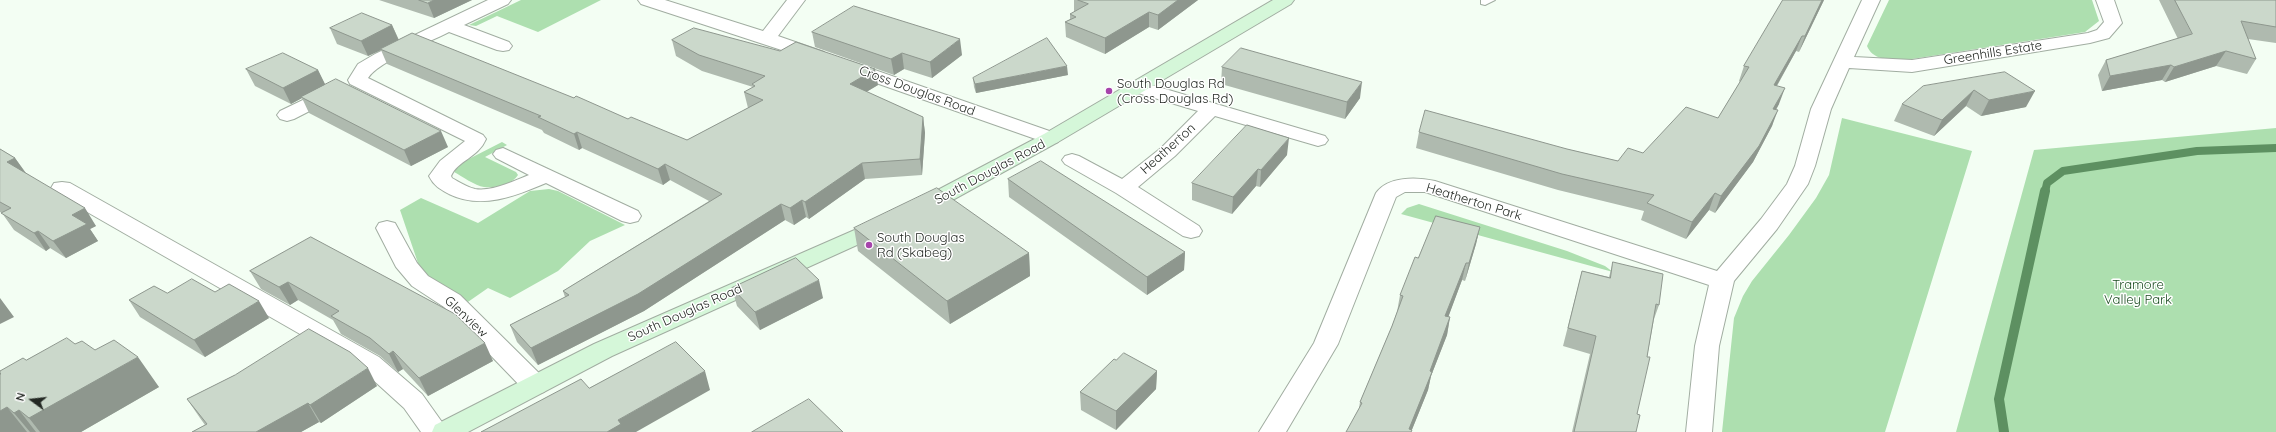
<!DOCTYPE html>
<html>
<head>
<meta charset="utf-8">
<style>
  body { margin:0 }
  #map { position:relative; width:2276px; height:432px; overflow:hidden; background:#f3fef3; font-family:Quicksand,sans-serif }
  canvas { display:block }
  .north { position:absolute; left:12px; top:380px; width:40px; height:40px; -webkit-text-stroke:3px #fff; paint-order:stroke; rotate:285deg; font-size:11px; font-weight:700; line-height:16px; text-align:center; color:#232823 }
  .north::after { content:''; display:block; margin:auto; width:14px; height:18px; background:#232823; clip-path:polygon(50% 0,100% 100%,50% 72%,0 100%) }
</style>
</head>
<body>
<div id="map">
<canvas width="2276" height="432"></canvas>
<div class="north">N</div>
</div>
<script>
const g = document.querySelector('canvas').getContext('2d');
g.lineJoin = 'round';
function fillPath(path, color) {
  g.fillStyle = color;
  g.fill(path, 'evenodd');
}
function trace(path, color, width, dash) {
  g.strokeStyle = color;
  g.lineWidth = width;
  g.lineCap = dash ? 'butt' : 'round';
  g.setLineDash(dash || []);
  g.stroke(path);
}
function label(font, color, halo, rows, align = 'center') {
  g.font = font + ' Quicksand,sans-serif';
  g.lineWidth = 3;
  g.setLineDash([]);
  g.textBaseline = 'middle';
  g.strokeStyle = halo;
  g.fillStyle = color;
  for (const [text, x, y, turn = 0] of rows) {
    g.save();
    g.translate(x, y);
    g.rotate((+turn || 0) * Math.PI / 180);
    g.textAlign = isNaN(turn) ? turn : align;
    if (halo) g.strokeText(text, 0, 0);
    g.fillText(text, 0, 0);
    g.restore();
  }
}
fillPath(new Path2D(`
  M521,0H601L538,32L497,16L476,26L469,25Z
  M1889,0H2092L2099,21L2085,32L1899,61C1888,60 1872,59 1867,46Z
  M1842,118L1972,151L1885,432H1722L1734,318L1743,296L1752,281L1789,235L1816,198L1829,175Z
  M2276,128V432H1956L2034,150Z
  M502,142L507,145L485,157L516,172L518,175C512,185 496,188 484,187C475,186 462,176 454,172L459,164Z
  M549,189L558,191L625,225L590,241L558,271L510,298L488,288L465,304L429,281L420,269L400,210L421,198L478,223L530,191Z
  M1419,204L1567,251L1605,266L1613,272L1401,214L1407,208Z`), '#addfaf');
trace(new Path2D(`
  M2045,192L2047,183L2063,171L2197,151L2276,148`), '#5d9061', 8);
trace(new Path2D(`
  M2004,432L1999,399L2045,191`), '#5d9061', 10);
const lane = new Path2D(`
  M1481,0H1495L1485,5L1481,4Z`);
const street = new Path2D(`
  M488,0H511L508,4L464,25L509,42L512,46L509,50L503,51L497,50L449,32C430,42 379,61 368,78L483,135L486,139C478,158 458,160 451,176L452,178C459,182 467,187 475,189C492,192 513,181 529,175L496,158L493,154L496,150L503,148L638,211L641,216L638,221L630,223L622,221L546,183C515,196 482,210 449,194C440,189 434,186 429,176L440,161L465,141L350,84L348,80L358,64L375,54Z
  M638,0H665L763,31L787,0H805L778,36L824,52L827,56L824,60L818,62L812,60L641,4Z
  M1862,0H1880L1854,57L1912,60L2088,33L2097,30L2104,22L2096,0H2114L2122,23L2109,38L2090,43L1912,72L1849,68L1831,109L1815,166L1808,184L1777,229L1734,281L1719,346L1712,432H1686L1695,346L1709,285L1425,192H1405L1396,197L1338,344L1286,432H1259L1314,343L1376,193C1388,176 1417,177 1435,181L1717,271L1761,219L1787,184L1795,166L1811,109Z
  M849,61L1058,134L1061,138L1058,142L1051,144L1044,142L842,71L840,67L842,63Z
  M1138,81L1325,136L1328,140L1325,144L1318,146L1215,116L1175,156L1138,187L1199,226L1202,231L1199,236L1191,238L1183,236L1116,193L1065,164L1062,160L1065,156L1072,154L1079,156L1122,179L1161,148L1198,111L1131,91L1128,87L1131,83Z
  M332,86L339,88L342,92L339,96L294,119L287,121L280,119L277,115L280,111Z
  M62,182L70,183L379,357L422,394L449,432H421L404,408L361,369L54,193L51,188L54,183Z
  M387,221L395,223L417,263L428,276L460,295L544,378L548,385L544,392L535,394L526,392L444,307L412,286L396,267L376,228L379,223Z`);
const secondary = new Path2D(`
  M1273,0H1294L1291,4L1058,142L929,213L921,215L913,213L910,208L913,203L1044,134Z
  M882,218L890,220L893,225L890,230L612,356L468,432H432L435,425L594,344Z`);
trace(lane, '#a1ada1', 2);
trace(street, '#a1ada1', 2);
trace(secondary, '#a1ada1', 2);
fillPath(lane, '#fff');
fillPath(street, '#fff');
fillPath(secondary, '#d5f7d9');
fillPath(new Path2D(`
  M379,0H472L434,18Z
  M1074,0H1198L1158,30L1149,27L1105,54L1066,37L1065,22L1070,19V14L1074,12Z
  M1783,0H1824L1799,52L1796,51L1777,86L1779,104L1776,110L1772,126L1753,162L1715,213L1709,210L1686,239L1641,220L1644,211L1558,190L1416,148L1419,132L1567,149L1618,161L1643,153L1718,118L1740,82L1739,81L1744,66Z
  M2159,0H2276V43L2248,39L2256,59L2247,74L2216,66L2165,82L2162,80L2102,91L2098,75L2106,60L2178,39Z
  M392,25L399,40L574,98L628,119L687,140L748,108L744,92L753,87L702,71L676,56L672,40L878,85L866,92L923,117L925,133L922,175L865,179L809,219L806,217L794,225L785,220L644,311L538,365L517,342L510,325L565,297L563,291L709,201L670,180L663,185L582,148L579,150L544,133L542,130L387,64L381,50L368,56L337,44L330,28Z
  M812,32L962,55L932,78L904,69L894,75L815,47Z
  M1222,67L1360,98L1345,119L1221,84Z
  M246,69L318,70L325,85L448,147L411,166L309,113L302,98L291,104L255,86Z
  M2005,72L2026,107L1981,116L1966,106L1934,136L1894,121L1902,104Z
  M1068,75L976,93L974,87L973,78Z
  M0,149L15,158L26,173L96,226L90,229L98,241L66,258L50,248L46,251L14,230L2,213L0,212Z
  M1287,155L1260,187L1256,186L1232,214L1192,200V183Z
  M1008,179L1185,252L1184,270L1147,295L1009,197Z
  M1480,227L1476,244L1465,281L1462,280L1448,317H1450L1447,335L1431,376L1428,390L1411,432L1359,408L1360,402L1392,326L1397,312L1400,295L1418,258Z
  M854,228L1029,253L1030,276L950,324L858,251Z
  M311,237L493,361L428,396L403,369L398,372L380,356L341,334L333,320L298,300L290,305L261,289L250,271Z
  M1613,262L1659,305L1654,319L1647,357L1637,414L1636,432H1572L1590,354L1563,346L1582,271L1609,277Z
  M732,288L823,298L760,330L737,306Z
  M215,292L269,318L205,357L140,317L129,300L167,293Z
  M75,344L95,350L159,387L81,432H0L1,374L0,371Z
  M1157,371L1156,389L1116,430L1081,410L1080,392Z
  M235,375L377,386L321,423L319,422L301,432H192L205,425L200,418L187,399Z`), '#afbaaf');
fillPath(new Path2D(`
  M434,0H472L434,18L428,3Z
  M1178,0H1198L1158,30V15Z
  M1822,0H1824L1799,52L1805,36Z
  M1149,12V27L1105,54V38Z
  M392,25L399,41L380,49L381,50L368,56L361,41Z
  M1802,36L1796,51L1768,101L1774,85Z
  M960,39L962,55L932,78L930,62Z
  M2226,51L2216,66L2165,82L2174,67Z
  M902,53L904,69L894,75L891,59Z
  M2171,65L2162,80L2102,91L2110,76Z
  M1067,66L1068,75L976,93L975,84Z
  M875,69L878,85L853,100L850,84Z
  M318,70L326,86L301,97L302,98L291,104L283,88Z
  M1362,82L1360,98L1345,119L1347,102Z
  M1785,88L1779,104L1767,125L1773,109Z
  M1974,90L1966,106L1934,136L1942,120Z
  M2035,91L2026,107L1981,116L1989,100Z
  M1778,110L1772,126L1753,162L1715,213L1721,196Z
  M923,117L925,133L922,175L920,159Z
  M441,131L448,147L411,166L404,150Z
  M577,132L582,148L579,150L574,134Z
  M1289,138L1287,155L1260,187L1261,170Z
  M15,158L27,175L7,162Z
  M862,163L865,179L809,219L805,202Z
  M665,164L670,180L663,185L658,169Z
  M1258,169L1256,186L1232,214L1233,197Z
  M1715,193L1709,210L1686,239L1692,222Z
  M802,200L806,217L794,225L790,208Z
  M781,204L785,220L644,311L538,365L531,348Z
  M85,208L96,226L90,229L98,241L66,258L53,241L72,215Z
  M1480,227L1476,244L1465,281L1469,263Z
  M38,231L50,248L46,251L34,233Z
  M1185,252L1184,270L1147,295V277Z
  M1029,253L1030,276L950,324L947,301Z
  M1466,263L1462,280L1442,334L1445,316Z
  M819,280L823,298L760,330L755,312Z
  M288,282L298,300L290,305L279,287Z
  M0,298L14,317L0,324Z
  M259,301L269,318L205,357L194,340Z
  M1450,317L1447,335L1431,376L1428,390L1411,432H1408L1430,371Z
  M485,343L493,361L428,396L419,378Z
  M393,351L403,369L398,372L389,354Z
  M138,357L159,387L81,432H40L29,418Z
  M368,368L377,386L321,423L310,405Z
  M705,371L710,390L636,432H607L618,420Z
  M1157,371L1156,389L1116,430V411Z
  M308,403L319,422L301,432H256Z
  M7,407L27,432H0V411Z
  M19,410L36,432H30L14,413Z`), '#8e978e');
const building = new Path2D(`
  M419,0H434L428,3Z
  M1078,0H1178L1158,15L1149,12L1105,38L1065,22L1076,17L1070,14L1088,4Z
  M1783,0H1822L1805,36H1802L1774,85L1785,88L1773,109L1778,110L1759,146L1721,196L1715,193L1692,222L1647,203L1654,195L1562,174L1419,132L1425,110L1567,149L1618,161L1628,148L1643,153L1686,107L1718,118L1749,67L1744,66Z
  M2175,0H2276V27L2241,21L2256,59L2226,51L2174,67L2171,65L2110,76L2106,60L2192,34Z
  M854,6L960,39L930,62L902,53L891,59L812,32Z
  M362,13L392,25L361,41L330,28Z
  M694,28L780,51L796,42L875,69L850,84L923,117L920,159L862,163L805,202L802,200L790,208L781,204L638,294L531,348L510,325L569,295L563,291L722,194L665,164L658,169L577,132L574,134L538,117L541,116L380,49L412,33L574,98L576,96L628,119L631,117L687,140L763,100L744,92L755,86L752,84L765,76L699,55L672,40Z
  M1047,38L1067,66L975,84L973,78Z
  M1241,48L1362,82L1347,102L1222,67Z
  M283,53L318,70L283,88L246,69Z
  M2005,72L2035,91L1989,100L1974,90L1942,120L1902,104L1923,86Z
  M336,79L441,131L404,150L301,97Z
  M1247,125L1289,138L1261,170L1258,169L1233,197L1192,183Z
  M0,149L15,158L7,162L85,208L72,215L87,224L53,241L38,231L34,233L1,213L11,208L0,202Z
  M1041,161L1185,252L1147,277L1008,179Z
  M937,188L1029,253L947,301L854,228Z
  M1436,216L1480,227L1469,263H1466L1445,316L1450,317L1430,371L1432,372L1409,429L1412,430L1411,432H1346L1362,403L1360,402L1392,326L1403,296L1400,295L1415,257L1418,258Z
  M311,237L455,314L485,343L419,378L393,351L389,354L370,338L331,316L339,311L288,282L279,287L250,271Z
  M796,258L819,280L755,312L732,288Z
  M1613,262L1663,274L1659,305L1656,304L1647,357H1650L1637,414L1640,415L1636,432H1574L1596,336L1568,328L1582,271L1610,278Z
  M192,279L215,292L229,284L259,301L194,340L129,300L154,286L167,293Z
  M309,329L350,352L368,368L310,405L308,403L256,432H192L207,424L187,399L235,375Z
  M67,338L75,344L82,341L95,350L114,340L138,357L29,418L19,410L14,413L7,407L0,411V374H1L0,373V371L23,358L26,360Z
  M676,342L705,371L618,420L621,424L607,432H481L581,379L589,388Z
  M1124,353L1157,371L1116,411L1080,392L1114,359L1116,360Z
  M809,399L843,432H752Z`);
fillPath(building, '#cbd8cb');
trace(building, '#8e978e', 1);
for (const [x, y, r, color] of [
  [1109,91,4,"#a644ab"],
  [869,245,4,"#a644ab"]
]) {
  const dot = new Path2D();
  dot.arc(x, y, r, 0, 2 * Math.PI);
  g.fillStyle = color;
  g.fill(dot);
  trace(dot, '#fff', 1.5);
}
label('13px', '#232823', '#fff', [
  ["Greenhills Estate",1993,53,-9],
  ["Cross Douglas Road",917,91,20],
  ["Heatherton",1168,149,-42],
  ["South Douglas Road",990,172,-28],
  ["Heatherton Park",1474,202,17],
  ["South Douglas Road",685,313,-24],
  ["Glenview",466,317,43]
]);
label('13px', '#232823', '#fff', [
  ["South Douglas Rd",1117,84],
  ["(Cross Douglas Rd)",1117,99],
  ["South Douglas",877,238],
  ["Rd (Skabeg)",877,253]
], 'left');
label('13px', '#184a1e', '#fff', [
  ["Tramore",2138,285],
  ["Valley Park",2138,300]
]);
</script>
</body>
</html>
